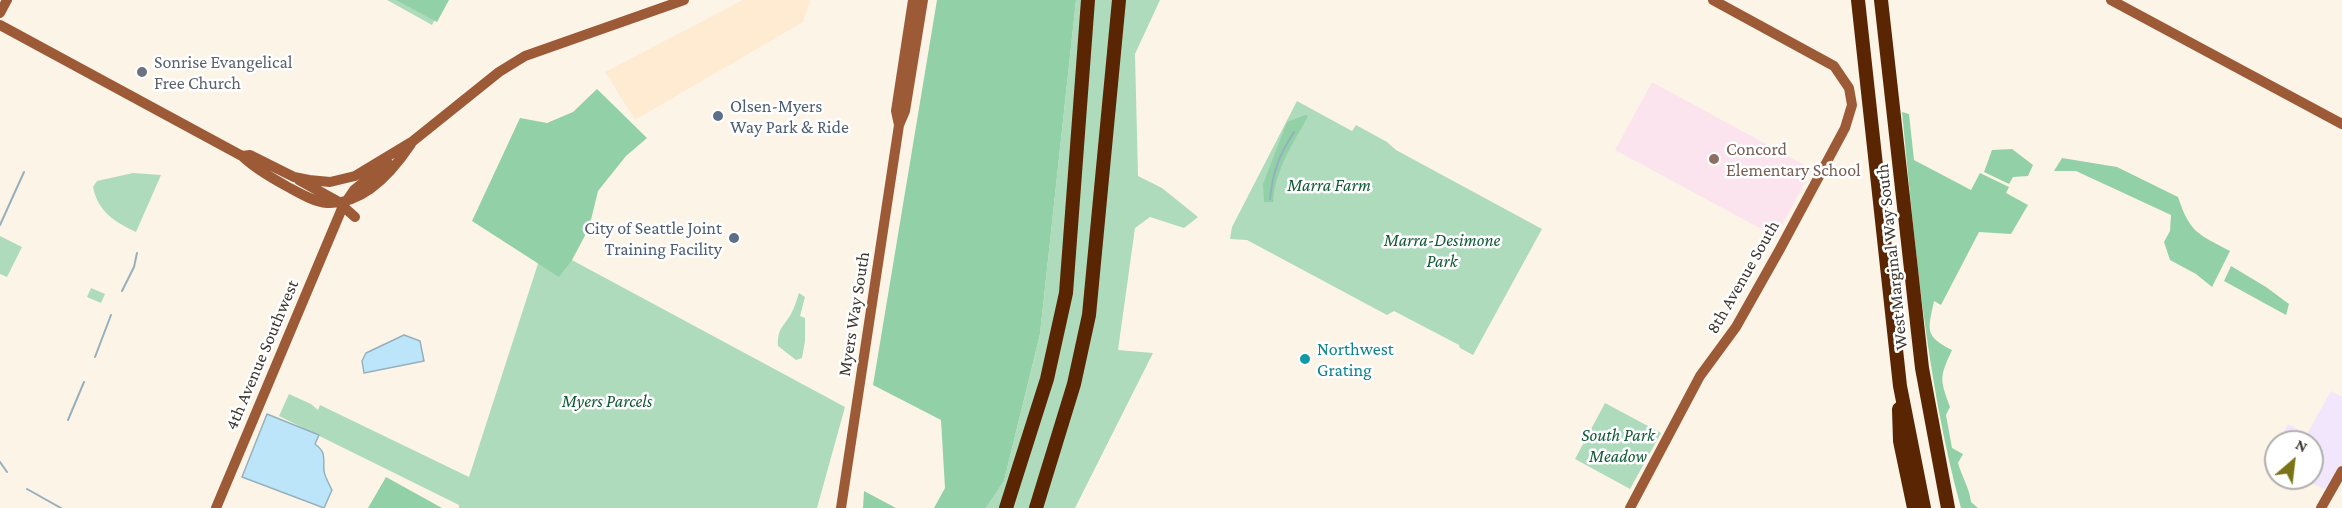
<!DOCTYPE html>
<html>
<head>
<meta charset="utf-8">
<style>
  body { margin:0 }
  #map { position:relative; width:2342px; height:508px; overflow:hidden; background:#fdf4e8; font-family:"Crimson Pro",serif }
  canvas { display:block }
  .north { position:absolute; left:2264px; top:430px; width:60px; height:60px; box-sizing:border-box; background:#fff; border:2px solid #b1afac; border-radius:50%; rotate:28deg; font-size:16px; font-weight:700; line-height:24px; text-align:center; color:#3c362f }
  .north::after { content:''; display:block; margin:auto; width:21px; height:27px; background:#7b7417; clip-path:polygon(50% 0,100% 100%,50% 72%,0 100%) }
</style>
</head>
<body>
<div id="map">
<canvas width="2342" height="508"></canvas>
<div class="north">N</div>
</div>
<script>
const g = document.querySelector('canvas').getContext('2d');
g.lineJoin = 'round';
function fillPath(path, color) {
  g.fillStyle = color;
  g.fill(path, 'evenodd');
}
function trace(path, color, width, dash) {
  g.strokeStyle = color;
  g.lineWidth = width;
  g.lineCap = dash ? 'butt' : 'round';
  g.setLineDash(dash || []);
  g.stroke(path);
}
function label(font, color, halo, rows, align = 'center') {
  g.font = font + ' "Crimson Pro",serif';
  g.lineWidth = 5;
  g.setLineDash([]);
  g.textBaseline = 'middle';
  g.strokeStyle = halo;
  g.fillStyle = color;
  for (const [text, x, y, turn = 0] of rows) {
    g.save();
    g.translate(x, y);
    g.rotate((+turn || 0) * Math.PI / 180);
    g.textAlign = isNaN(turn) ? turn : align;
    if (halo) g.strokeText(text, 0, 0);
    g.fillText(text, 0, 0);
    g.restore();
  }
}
fillPath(new Path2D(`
  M2331,391L2342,397V481L2323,489L2304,478H2312V442H2278L2288,424L2307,434Z`), '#f1e6fb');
fillPath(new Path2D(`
  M743,0H809L810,2L803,22L635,120L605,72Z`), '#ffebd1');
fillPath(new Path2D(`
  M1652,82L1812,169L1776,237L1615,150Z`), '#fce4ee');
fillPath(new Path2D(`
  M387,0H445L432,25Z
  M1076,0H1160L1135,54L1138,176L1162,188L1198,217L1184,228L1150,217L1135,228L1118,350L1153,353L1075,508H986L1004,481L1040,334Z
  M1297,101L1352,131L1356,125L1387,142L1396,150L1542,229L1473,355L1460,348L1459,345L1394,311L1387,315L1247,240L1230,239L1232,227Z
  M133,173L161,175L136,232C115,222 98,212 93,187L97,181Z
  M0,236L22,247L7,277L0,274Z
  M544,245L845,407L817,508H459V505L279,416L289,394L311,404L318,410L320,405L469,477Z
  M91,288L105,294L101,303L87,297Z
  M799,293L805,297L800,316L805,318V341L802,358L796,360L778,346C777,327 785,326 792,312C795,306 797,299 799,293Z
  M1605,403L1661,433L1630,489L1575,459Z`), '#addbbc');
fillPath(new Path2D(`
  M396,0H449L437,22Z
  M937,0H1076L1040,334L1004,481L986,508H934L945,488L941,420L873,385Z
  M597,89L647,138L626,156L598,191L589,228L572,260L559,277L472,221L520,118L547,123L573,112Z
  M1902,112L1909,114L1914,160L1971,190L1980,173L2009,187L2006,193L2028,205L2011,234L1979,232L1941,305L1934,301C1928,330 1924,336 1952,350C1939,378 1940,379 1950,407L1946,415L1952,448L1963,454L1958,463C1962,477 1969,487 1971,502L1978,508H1961C1926,379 1915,245 1902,112Z
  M1305,115L1308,116C1293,144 1275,169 1273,202H1264L1263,184L1287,122Z
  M2012,149L2033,165L2028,176L2013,177L2009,184L1984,172L1992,150Z
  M2062,158L2117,167L2178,197C2190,233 2198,234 2230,251L2212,287L2196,274L2170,260L2164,242L2170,231L2171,215L2076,171H2054Z
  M2231,266L2266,287L2289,304L2286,315L2224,281Z
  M386,477L442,508H368Z
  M864,491L896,508H863Z`), '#92d0a8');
const water = new Path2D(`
  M404,335L420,341L424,361L364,373L362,361L366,353Z
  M267,414L319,435L315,444C327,453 323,458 324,471C325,477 329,484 332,490L324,508L242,477Z`);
fillPath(water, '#bce5fa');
trace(water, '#96b0bd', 1.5);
trace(new Path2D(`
  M1270,199C1273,171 1279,155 1294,132
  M0,225L24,172
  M122,291L134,267L137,253
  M95,357L111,315
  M68,420L84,382
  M0,462L7,472
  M27,489L61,508`), '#96b0bd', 2);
trace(new Path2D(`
  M2111,0L2342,124
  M0,13L7,0
  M0,25L242,156C256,169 272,178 288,187C299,193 314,202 327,203C364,205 393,171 411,144
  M899,125L896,111L913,0
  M242,156L250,155L294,177L309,180L330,182L355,176L413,141L499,72L525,56L684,0
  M299,180L337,201L355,217
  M216,508L343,206L354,190L388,163
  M841,508L899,125L905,111L923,0
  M1630,508L1700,376L1736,327L1780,249L1845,128L1852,105L1849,88L1834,66L1713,0
  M2321,508L2342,471`), '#9c5a37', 10);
trace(new Path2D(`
  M1858,0L1900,386L1924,508
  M1881,0L1922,368L1948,508
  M1899,409L1900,441L1914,508
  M1006,508L1047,379L1066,293L1088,0
  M1036,508L1074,384L1089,315L1119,0`), '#592503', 14);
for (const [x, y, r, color] of [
  [142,72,6,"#6b7280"],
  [718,116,6,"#5c6f8a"],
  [1714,159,6,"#8d6e63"],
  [734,238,6,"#5c6f8a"],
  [1305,359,6,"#0f9aa8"]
]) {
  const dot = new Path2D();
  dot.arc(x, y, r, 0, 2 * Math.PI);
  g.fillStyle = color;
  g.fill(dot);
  trace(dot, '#fff', 2);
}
label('18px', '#5b616d', '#fff', [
  ["Sonrise Evangelical",154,62],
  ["Free Church",154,83]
], 'left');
label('18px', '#4e5e75', '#fff', [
  ["Olsen-Myers",730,106],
  ["Way Park & Ride",730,127],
  ["City of Seattle Joint",722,228,"right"],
  ["Training Facility",722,249,"right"]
], 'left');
label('18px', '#785e54', '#fff', [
  ["Concord",1726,149],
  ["Elementary School",1726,170]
], 'left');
label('italic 18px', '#115a35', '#fff', [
  ["Marra Farm",1329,185],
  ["Marra-Desimone",1442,240],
  ["Park",1442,261],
  ["Myers Parcels",607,401],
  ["South Park",1618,435],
  ["Meadow",1618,456]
]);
label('18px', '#3c362f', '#fff', [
  ["West Marginal Way South",1892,257,-96],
  ["8th Avenue South",1743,277,-60],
  ["Myers Way South",854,314,-81],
  ["4th Avenue Southwest",262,355,-67]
]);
label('18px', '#0d838f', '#fff', [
  ["Northwest",1317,349],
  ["Grating",1317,370]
], 'left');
</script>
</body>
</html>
